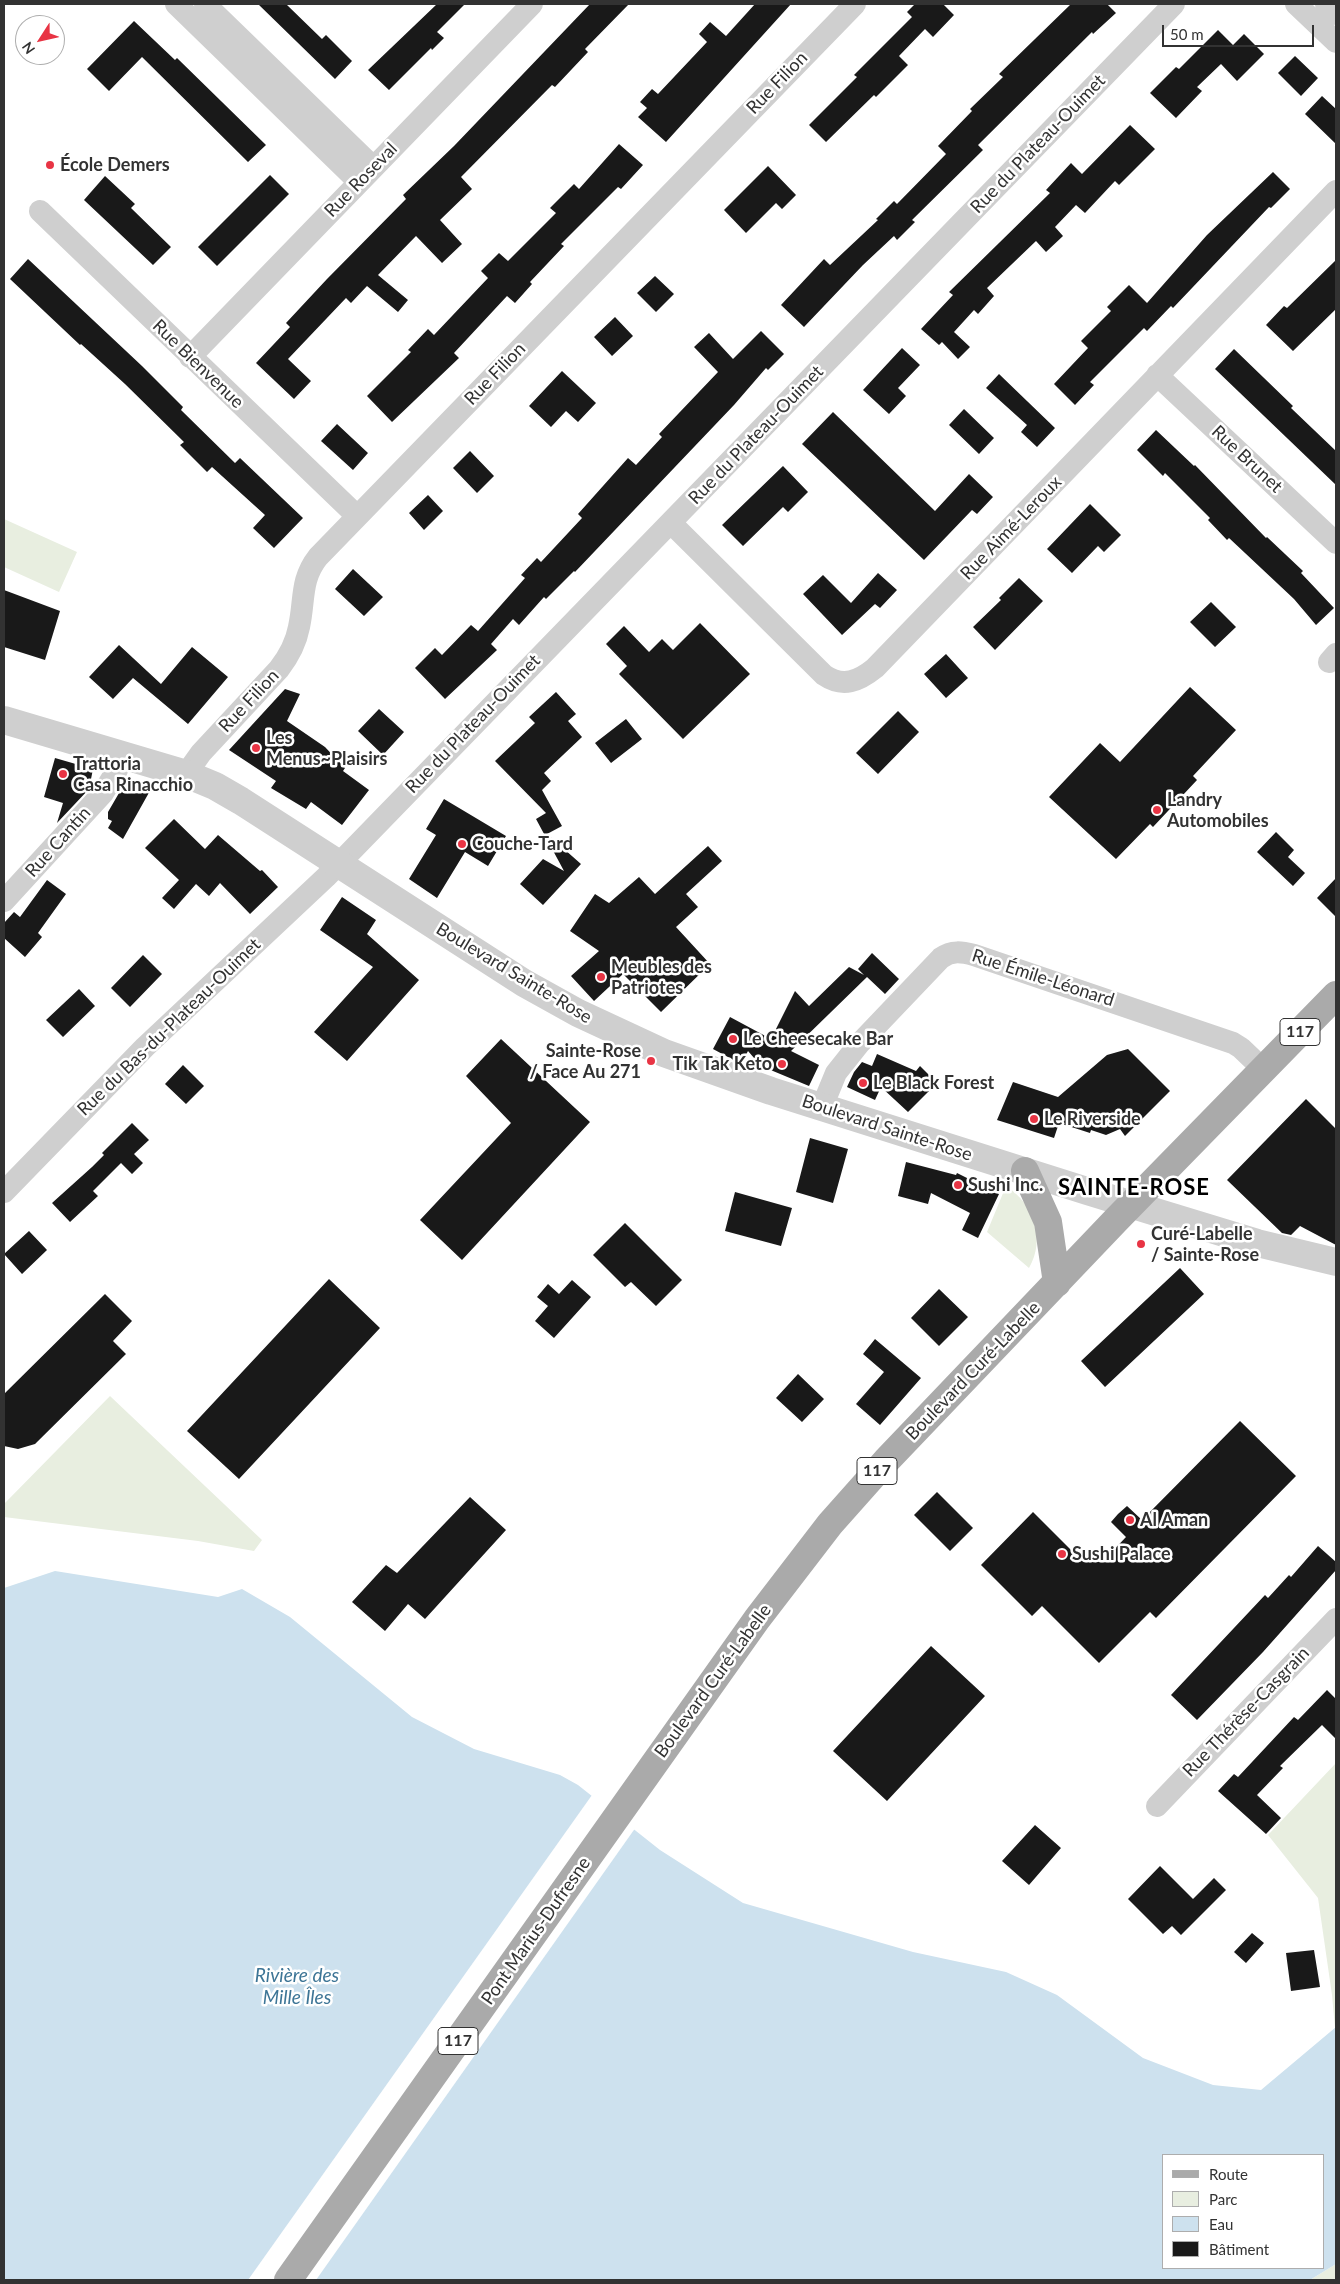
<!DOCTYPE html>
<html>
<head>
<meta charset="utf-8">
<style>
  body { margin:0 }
  #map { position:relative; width:1340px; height:2284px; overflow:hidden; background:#fff; font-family:Lato,sans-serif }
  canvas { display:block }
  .frame { position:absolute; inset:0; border:5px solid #323232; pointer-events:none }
  .legend { position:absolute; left:1162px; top:2154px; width:162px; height:115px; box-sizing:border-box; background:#fff; border:1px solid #adadad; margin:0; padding:6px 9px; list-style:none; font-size:15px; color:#323232 }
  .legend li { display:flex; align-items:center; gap:10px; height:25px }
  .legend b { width:25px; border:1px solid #adadad }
  .north { position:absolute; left:15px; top:15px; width:50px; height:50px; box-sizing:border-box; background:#fff; border:1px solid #adadad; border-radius:50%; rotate:235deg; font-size:14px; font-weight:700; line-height:20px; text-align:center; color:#323232 }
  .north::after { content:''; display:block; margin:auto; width:18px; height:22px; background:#e83444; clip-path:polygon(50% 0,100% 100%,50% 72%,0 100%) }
  .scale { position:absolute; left:1162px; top:25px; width:152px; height:22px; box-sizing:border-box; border:2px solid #323232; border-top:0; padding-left:6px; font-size:15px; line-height:18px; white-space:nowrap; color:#323232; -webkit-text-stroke:4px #fff; paint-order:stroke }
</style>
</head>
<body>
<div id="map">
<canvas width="1340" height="2284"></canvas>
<div class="frame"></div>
<ul class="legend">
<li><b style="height:6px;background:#aaa"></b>Route</li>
<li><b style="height:14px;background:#e8eee0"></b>Parc</li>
<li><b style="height:14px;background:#cde1ee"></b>Eau</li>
<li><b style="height:14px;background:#191919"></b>Bâtiment</li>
</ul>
<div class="north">N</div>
<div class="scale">50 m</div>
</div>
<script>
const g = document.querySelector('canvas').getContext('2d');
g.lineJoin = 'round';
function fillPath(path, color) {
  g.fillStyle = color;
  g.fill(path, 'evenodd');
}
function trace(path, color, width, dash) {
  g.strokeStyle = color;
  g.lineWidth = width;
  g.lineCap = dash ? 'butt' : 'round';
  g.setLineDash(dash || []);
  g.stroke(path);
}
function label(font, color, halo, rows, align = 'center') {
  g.font = font + ' Lato,sans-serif';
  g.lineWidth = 5;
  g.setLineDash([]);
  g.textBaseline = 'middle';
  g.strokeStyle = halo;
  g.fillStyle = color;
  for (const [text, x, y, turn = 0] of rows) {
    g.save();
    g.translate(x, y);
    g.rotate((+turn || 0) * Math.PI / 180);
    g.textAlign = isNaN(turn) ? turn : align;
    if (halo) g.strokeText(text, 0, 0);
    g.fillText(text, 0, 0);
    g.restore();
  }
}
fillPath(new Path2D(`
  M4,519L77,552L59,592L4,567Z
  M1006,1186C1034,1204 1046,1239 1029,1268L987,1232Z
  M110,1396L262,1540L254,1551L198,1541L4,1517V1504Z
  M1336,1763V2027L1335,2028L1332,1995L1318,1898L1268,1835Z
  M1336,2264V2280H1310Z`), '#e8eee0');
fillPath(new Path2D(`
  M55,1571L218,1597L242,1589L290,1617L412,1717L474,1749L560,1775L578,1785L660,1850L743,1903L913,1952L1006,1972L1057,1995L1143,2058L1213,2085L1261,2090L1336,2027V2264L1310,2280H4V1588ZM1164,2155H1324V2268H1164Z`), '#cde1ee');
fillPath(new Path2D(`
  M592,1795L636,1827L316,2280H248Z`), '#fff');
fillPath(new Path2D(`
  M258,4H286L322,39L326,35L352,61L335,79Z
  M437,4H465L437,32L444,38L432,50L431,48L389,90L368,70Z
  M590,4H629L585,49L588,52L555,87L552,85L461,177L472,189L440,220L462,244L442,263L416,236L378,275L408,300L398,312L367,286L351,303L346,298L288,359L311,381L294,399L256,363L290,327L286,323L327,279L406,199L403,195L454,146Z
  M755,4H791L666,142L638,117L647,108L640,102L652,89L658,94L707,42L699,34L710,22L726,36Z
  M915,4H943L954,15L933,37L925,29L899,56L908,65L876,97L874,95L826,142L809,125L857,77L854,75L912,17L907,12Z
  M1071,4H1107L1116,13L1093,34L1092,32L978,145L983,150L912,220L915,222L897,240L894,236L863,265L804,327L781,305L824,259L830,265L878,220L876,219L894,201L897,204L946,154L938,146L972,111L970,109L1003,77L999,74Z
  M134,21L175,60L177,58L266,145L248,162L142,57L109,91L87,69Z
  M1218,30L1233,45L1244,34L1264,54L1237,81L1221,64L1197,87L1202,91L1176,118L1150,93L1176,67L1179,69Z
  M1295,56L1318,78L1301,96L1278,73Z
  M1322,96L1336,109V144L1305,114Z
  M1130,125L1155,149L1119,185L1115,181L1085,213L1076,205L1055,227L1063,236L1046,252L1036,241L987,288L994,296L978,314L974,310L954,332L970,347L958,359L942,342L939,345L921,329L953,295L949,292L1050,193L1046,190L1071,163L1082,174Z
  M619,144L643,165L621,189L618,187L561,244L564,246L530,282L532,284L515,303L507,296L454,353L459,358L392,422L367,396L411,352L408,350L428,329L434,335L488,278L481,271L499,253L508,261L556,213L550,208L574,184L579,189Z
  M768,166L796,195L782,209L776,203L746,233L724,210Z
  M1273,172L1290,189L1271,208L1269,207L1173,308L1171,306L1147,331L1144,328L1090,382L1094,385L1075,405L1054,384L1088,348L1081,341L1111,311L1107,307L1129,285L1147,303L1207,235Z
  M270,175L289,194L217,266L198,247Z
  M105,176L135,204L131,208L171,247L153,265L84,200Z
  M28,259L142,366L183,407L181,410L235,463L240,458L303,518L274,548L253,528L265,515L212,467L207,472L180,445L184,442L125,384L81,344L80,345L10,279Z
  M1336,260V309L1293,351L1266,325L1284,306L1287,308Z
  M655,276L674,294L656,312L637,293Z
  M615,317L633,336L612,356L594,337Z
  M761,331L784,354L768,370L766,368L734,405L575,572L574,571L546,599L544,597L519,625L513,619L491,644L497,650L445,699L415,668L435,648L442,655L471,625L478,631L525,578L521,575L537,558L541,562L582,518L578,514L628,458L636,465L662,437L659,434L718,372L694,347L709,333L733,359Z
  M902,348L920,365L898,388L906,396L889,414L863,390Z
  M1234,349L1293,406L1291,408L1336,451V485L1215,369Z
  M562,371L596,403L578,422L566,411L551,427L529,406Z
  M999,374L1055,428L1037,447L1021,432L1027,425L986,388Z
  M964,409L994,438L979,454L949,425Z
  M833,412L935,511L969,474L993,497L977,514L972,510L924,560L802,444Z
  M337,424L368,453L353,470L321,441Z
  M1156,430L1194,466L1195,465L1266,538L1267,537L1303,571L1301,573L1334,608L1316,625L1294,599L1245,553L1229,538L1227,540L1208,520L1210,518L1165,473L1163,476L1137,450Z
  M470,451L494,476L477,493L453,468Z
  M783,466L808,492L788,512L783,507L743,546L722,525Z
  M428,495L443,511L424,530L409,513Z
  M1090,504L1121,535L1104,552L1098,546L1072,573L1047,549Z
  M353,569L383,597L364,616L335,589Z
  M878,573L897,590L880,608L875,604L842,635L803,594L823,575L851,603Z
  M1019,578L1043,601L995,650L973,627L1001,600L999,598Z
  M4,590L60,611L45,660L4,647Z
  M1211,602L1236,627L1215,647L1190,622Z
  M700,623L750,674L683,739L619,674L627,666L606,644L624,626L649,652L662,639L673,650Z
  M119,645L161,684L192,647L228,677L188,724L133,678L113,699L89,677Z
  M946,654L968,678L946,698L924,674Z
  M1190,687L1236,730L1193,776L1197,780L1153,827L1150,824L1116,859L1049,797L1100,743L1120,762Z
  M285,689L300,694L287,721L325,747L345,768L343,771L369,790L342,825L311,802L306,809L271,788L276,781L229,750Z
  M556,692L576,714L568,721L582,737L544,773L551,781L542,790L562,826L547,834L581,864L543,905L520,884L543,859L564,871L536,819L546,813L495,761L535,723L529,717Z
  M379,709L404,732L383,755L358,731Z
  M898,711L919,732L878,774L856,753Z
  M626,719L642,739L611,763L595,743Z
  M55,758L93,769L89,789L57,823L63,803L44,797Z
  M126,781L151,789L123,839L108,828L112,821L108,819V812Z
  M444,799L506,836L488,866L465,852L437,898L409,879L436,835L426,829Z
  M174,819L205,849L218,835L260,871L262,870L278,887L250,914L220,883L209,896L196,884L174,909L162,898L179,880L145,848Z
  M1276,832L1294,850L1288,857L1305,873L1293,886L1257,852Z
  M708,846L722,861L686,894L698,907L676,927L710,964L661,1012L623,974L594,1001L571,976L599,951L570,931L595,894L609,903L639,877L655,894Z
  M1336,878V917L1317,898Z
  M47,880L66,894L38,933L42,937L25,957L4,938V923L14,912L20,917Z
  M342,897L376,920L367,934L419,980L347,1061L314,1032L373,967L320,930Z
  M872,953L899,979L885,994L867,977L791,1051L819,1065L809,1086L761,1066L748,1051L741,1064L713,1049L730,1017L771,1039L795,991L809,1006L849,967L864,975L858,969Z
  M143,955L162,974L130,1007L111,988Z
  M79,989L95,1006L63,1037L46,1020Z
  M501,1039L590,1122L462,1260L420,1220L511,1123L466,1076Z
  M1128,1049L1170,1091L1125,1136L1120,1129L1106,1135L1091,1130L1090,1133L1059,1123L1054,1138L997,1120L1013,1082L1058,1097L1107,1055Z
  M877,1054L916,1071L920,1066L937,1083L908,1112L881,1087L875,1100L847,1087L854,1072L862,1062L872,1066Z
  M183,1065L204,1086L186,1104L165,1084Z
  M1306,1099L1336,1129V1245L1300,1226L1291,1235L1282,1233L1227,1180Z
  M132,1123L149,1140L134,1154L143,1163L132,1174L121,1163L93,1191L98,1196L70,1222L52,1203L92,1167L104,1155L102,1153Z
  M810,1138L848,1149L833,1203L796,1192Z
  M906,1162L956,1175L957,1173L999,1194L978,1238L962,1230L970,1213L931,1193L928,1204L898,1196Z
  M735,1192L792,1208L781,1246L725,1231Z
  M625,1223L682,1280L656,1306L631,1282L625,1287L593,1255Z
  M29,1231L47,1250L22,1274L4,1254Z
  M1180,1268L1204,1294L1105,1387L1081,1361Z
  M329,1279L380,1328L239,1479L187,1431Z
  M572,1280L591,1297L554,1338L535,1321L548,1306L537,1297L548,1284L559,1294Z
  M939,1289L968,1317L939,1346L911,1318Z
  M105,1294L132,1321L113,1341L126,1354L35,1444L18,1449L4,1446V1394Z
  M875,1339L921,1378L880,1425L856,1404L884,1372L863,1354Z
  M798,1374L824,1399L802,1422L776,1398Z
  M1240,1421L1296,1476L1156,1618L1150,1612L1099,1663L1042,1606L1032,1616L981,1565L1033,1512L1080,1559H1105L1126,1537L1111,1522L1118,1514L1127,1506L1142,1520Z
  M937,1492L973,1528L950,1551L914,1515Z
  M470,1497L506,1530L425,1619L408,1604L385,1631L352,1602L386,1565L397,1573Z
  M1318,1546L1336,1562V1570L1263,1652L1197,1720L1171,1695L1265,1595L1268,1598L1289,1575L1291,1577Z
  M931,1646L985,1696L887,1801L833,1751Z
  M1327,1690L1336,1699V1739L1322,1725L1280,1766L1283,1768L1257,1795L1281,1818L1266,1834L1218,1791L1234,1774L1238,1777L1294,1717L1298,1720Z
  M1035,1825L1061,1848L1029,1885L1002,1861Z
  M1160,1866L1193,1899L1214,1878L1226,1890L1181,1935L1172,1926L1163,1934L1128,1899Z
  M1252,1933L1264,1943L1246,1963L1234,1952Z
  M1314,1950L1320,1987L1291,1991L1286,1953Z`), '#191919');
trace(new Path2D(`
  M176,4L359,182
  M205,4L373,167
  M1296,4L1336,42
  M1326,4L1336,14
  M40,211L357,516
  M190,357L532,4
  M1157,375L1336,543
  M671,523L824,675C843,688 859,681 875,668L1336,191
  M1329,662L1336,654
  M186,774L201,753L279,669C289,656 296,643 299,627C305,600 300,580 318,557L855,4
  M4,901L103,793L117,770L123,755
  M822,1107L836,1073L859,1044L941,958C952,950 962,952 974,955L1233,1043L1241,1048L1264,1070
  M4,1192L145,1047L326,877L1174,4
  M1157,1806L1336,1619`), '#cfcfcf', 22);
trace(new Path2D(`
  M4,720L186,774L215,786L241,801L524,983L578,1013L664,1053L771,1091L1087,1191L1257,1243L1336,1262`), '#cfcfcf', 28);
trace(new Path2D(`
  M1025,1171L1048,1222L1057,1283
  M288,2280L757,1619L830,1524L886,1461L1117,1219L1336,995`), '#aaa', 28);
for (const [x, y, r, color] of [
  [50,165,5,"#e83444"],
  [256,748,5,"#e83444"],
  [63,774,5,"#e83444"],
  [1157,810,5,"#e83444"],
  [462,844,5,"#e83444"],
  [601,977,5,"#e83444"],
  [733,1039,5,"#e83444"],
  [651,1061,5,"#e83444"],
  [782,1064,5,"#e83444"],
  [863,1083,5,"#e83444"],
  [1034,1119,5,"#e83444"],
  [958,1185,5,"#e83444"],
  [1141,1244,5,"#e83444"],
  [1130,1520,5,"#e83444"],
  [1062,1554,5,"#e83444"]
]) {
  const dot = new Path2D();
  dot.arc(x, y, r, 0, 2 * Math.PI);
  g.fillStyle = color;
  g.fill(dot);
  trace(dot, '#fff', 2);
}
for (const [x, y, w] of [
  [1300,1032,40],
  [877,1471,40],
  [458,2041,40]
]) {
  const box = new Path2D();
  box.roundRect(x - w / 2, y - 13.5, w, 27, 4);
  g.fillStyle = '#fff';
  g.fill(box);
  trace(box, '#323232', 1);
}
label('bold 16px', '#323232', null, [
  ["117",1300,1032],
  ["117",877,1471],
  ["117",458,2041]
]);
label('18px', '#323232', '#fff', [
  ["Rue Filion",777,83,-46],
  ["Rue du Plateau-Ouimet",1038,144,-46],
  ["Rue Roseval",361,180,-46],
  ["Rue Bienvenue",198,364,44],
  ["Rue Filion",495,374,-46],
  ["Rue du Plateau-Ouimet",756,435,-46],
  ["Rue Brunet",1247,459,43],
  ["Rue Aimé-Leroux",1011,528,-46],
  ["Rue Filion",249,701,-47],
  ["Rue du Plateau-Ouimet",473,724,-46],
  ["Rue Cantin",58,842,-48],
  ["Boulevard Sainte-Rose",514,973,31],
  ["Rue Émile-Léonard",1043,978,18],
  ["Rue du Bas-du-Plateau-Ouimet",169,1027,-44],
  ["Boulevard Sainte-Rose",887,1128,18],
  ["Boulevard Curé-Labelle",973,1371,-46],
  ["Boulevard Curé-Labelle",713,1681,-54],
  ["Rue Thérèse-Casgrain",1246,1712,-46],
  ["Pont Marius-Dufresne",536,1931,-55]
]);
label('bold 18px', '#323232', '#fff', [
  ["École Demers",60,165],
  ["Les",266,738],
  ["Menus~Plaisirs",266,759],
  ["Trattoria",73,764],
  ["Casa Rinacchio",73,785],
  ["Landry",1167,800],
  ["Automobiles",1167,821],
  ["Couche-Tard",472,844],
  ["Meubles des",611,967],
  ["Patriotes",611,988],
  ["Le Cheesecake Bar",743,1039],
  ["Sainte-Rose",641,1051,"right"],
  ["/ Face Au 271",641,1072,"right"],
  ["Tik Tak Keto",772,1064,"right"],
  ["Le Black Forest",873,1083],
  ["Le Riverside",1044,1119],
  ["Sushi Inc.",968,1185],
  ["Curé-Labelle",1151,1234],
  ["/ Sainte-Rose",1151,1255],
  ["Al Aman",1140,1520],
  ["Sushi Palace",1072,1554]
], 'left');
label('italic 19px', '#3d7596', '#fff', [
  ["Rivière des",297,1976],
  ["Mille Îles",297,1998]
]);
g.letterSpacing = '1px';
label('bold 22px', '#000', '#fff', [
  ["SAINTE-ROSE",1134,1188]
]);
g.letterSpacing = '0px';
</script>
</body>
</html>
